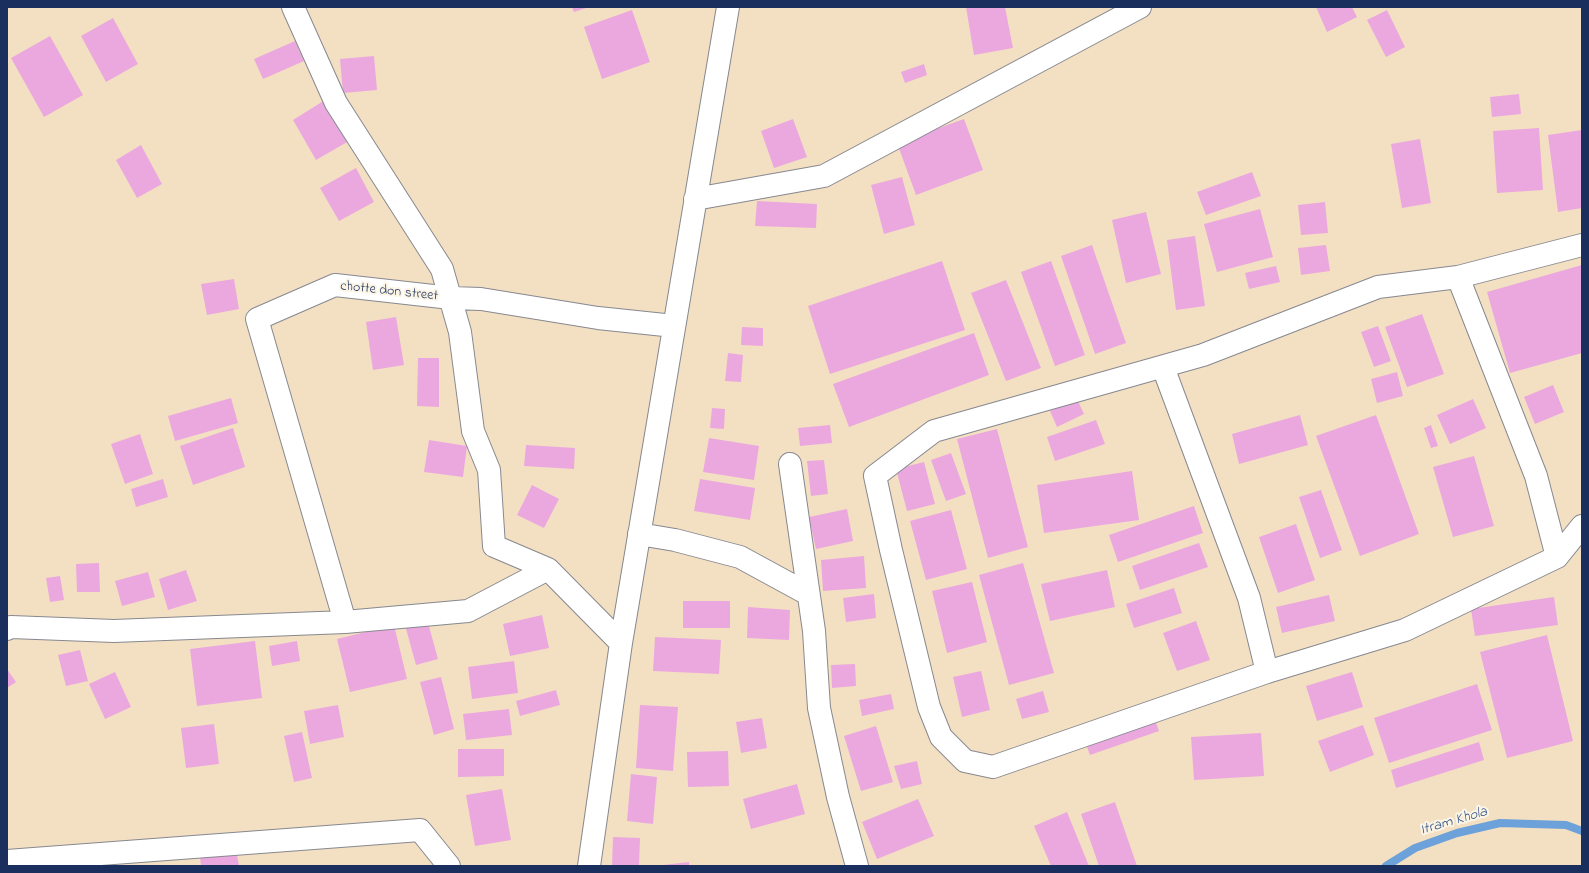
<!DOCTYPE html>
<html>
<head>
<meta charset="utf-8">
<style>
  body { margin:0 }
  #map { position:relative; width:1589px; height:873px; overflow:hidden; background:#f3e0c2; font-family:"Indie Flower",sans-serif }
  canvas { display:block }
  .frame { position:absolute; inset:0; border:8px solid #1b2f5e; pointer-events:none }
</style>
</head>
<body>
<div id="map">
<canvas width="1589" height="873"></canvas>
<div class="frame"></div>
</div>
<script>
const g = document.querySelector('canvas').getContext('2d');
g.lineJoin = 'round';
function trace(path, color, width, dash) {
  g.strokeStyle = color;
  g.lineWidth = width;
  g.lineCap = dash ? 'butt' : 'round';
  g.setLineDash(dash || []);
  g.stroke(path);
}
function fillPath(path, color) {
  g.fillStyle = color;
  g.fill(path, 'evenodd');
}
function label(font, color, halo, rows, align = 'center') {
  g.font = font + ' "Indie Flower",sans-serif';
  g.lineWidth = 4;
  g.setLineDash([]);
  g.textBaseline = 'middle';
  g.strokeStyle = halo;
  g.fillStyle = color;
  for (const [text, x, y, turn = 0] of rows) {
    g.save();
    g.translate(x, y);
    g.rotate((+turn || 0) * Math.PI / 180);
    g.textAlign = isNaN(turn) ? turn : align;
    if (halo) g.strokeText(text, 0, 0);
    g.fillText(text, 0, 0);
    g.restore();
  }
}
trace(new Path2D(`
  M1386,866L1415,848L1457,833L1500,823L1566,825L1582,831`), '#6ca1d9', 8);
fillPath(new Path2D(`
  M572,7H589L574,12Z
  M966,7H1005L1013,48L974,55Z
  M1316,7H1352L1357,17L1327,32Z
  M632,10L650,62L602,79L584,27Z
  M1387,10L1405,47L1386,57L1367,20Z
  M113,18L138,64L106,82L81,36Z
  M50,36L83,95L44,117L11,58Z
  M295,41L304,61L263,79L254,59Z
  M374,56L377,90L343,93L340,59Z
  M924,64L927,75L905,83L901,72Z
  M1519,94L1521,114L1492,117L1490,97Z
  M325,100L349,141L316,160L293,120Z
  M793,119L807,157L774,168L761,131Z
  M964,119L983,170L916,195L897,143Z
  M1539,128L1543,190L1497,193L1493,131Z
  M1582,130V208L1558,212L1548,135Z
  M1420,139L1431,203L1402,208L1391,144Z
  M141,145L162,184L137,198L116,160Z
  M356,168L374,202L339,221L320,188Z
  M1252,172L1261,196L1206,215L1197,192Z
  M902,177L915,225L884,234L871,185Z
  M757,201L817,204L816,228L755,226Z
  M1325,202L1328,233L1301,235L1298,205Z
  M1260,209L1273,257L1217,272L1204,224Z
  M1146,212L1161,274L1126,283L1112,220Z
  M1195,236L1205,306L1176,310L1167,240Z
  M1092,245L1126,343L1095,354L1061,256Z
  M1326,245L1330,271L1301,275L1298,248Z
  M942,261L965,330L830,374L808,306Z
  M1051,261L1085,355L1055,366L1021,272Z
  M1582,265V353L1510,373L1487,292Z
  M1276,266L1280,282L1249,289L1245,273Z
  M234,279L239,309L207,315L201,284Z
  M1006,280L1041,368L1006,381L971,293Z
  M1422,314L1444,374L1407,387L1385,327Z
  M396,317L404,365L373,370L366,322Z
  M1378,326L1391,361L1374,367L1361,332Z
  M742,327L763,328V346L741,345Z
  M974,333L989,375L849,427L833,384Z
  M728,353L743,355L741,382L725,381Z
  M418,358H439V407L417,406Z
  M1397,372L1403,396L1377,403L1371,379Z
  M1553,385L1564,412L1535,424L1524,397Z
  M231,398L238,423L175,441L168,416Z
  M1077,399L1084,414L1057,427L1050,411Z
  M1473,399L1486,428L1450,444L1437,415Z
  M712,408L725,409L724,429L710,428Z
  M1300,415L1308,445L1239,464L1232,434Z
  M1376,415L1419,534L1360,556L1316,436Z
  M1096,420L1105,444L1055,461L1047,437Z
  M830,425L832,443L800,446L798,428Z
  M1431,425L1438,446L1431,448L1424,428Z
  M233,428L245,467L193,485L180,446Z
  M997,429L1028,547L988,558L957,439Z
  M140,434L153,474L125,484L111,444Z
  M709,438L759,446L754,480L703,472Z
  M429,440L467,446L463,477L424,472Z
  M526,445L575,448L574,469L524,466Z
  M951,453L966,494L946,501L931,460Z
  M1474,456L1494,526L1453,537L1433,467Z
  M824,460L828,494L811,496L807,461Z
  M924,462L935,504L907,511L896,469Z
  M1132,471L1139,520L1044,533L1037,485Z
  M163,479L168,497L136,507L131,489Z
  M700,479L755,488L750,520L694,511Z
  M532,485L559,499L544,528L517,515Z
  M1321,490L1342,550L1320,558L1299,497Z
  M1194,506L1203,533L1118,562L1109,535Z
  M847,509L853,541L816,549L809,517Z
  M951,510L967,569L926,580L910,521Z
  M1296,524L1315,580L1278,593L1259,537Z
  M1199,543L1208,567L1140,590L1132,566Z
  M864,556L866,588L823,591L821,560Z
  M99,563L100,592H77L76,564Z
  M1023,563L1054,673L1009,685L979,575Z
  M186,570L197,601L168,610L159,579Z
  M1107,570L1115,607L1050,621L1041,584Z
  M148,572L155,597L122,606L115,581Z
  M60,576L64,600L50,602L46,578Z
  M972,582L987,642L947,653L932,591Z
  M1174,588L1182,613L1134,628L1126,604Z
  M874,594L876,618L846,622L843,598Z
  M1329,595L1335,621L1282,633L1276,607Z
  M1554,597L1558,625L1475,636L1471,609Z
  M683,601H730V628H683Z
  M748,607L790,610L789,640L747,638Z
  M542,615L549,648L510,656L503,624Z
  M427,619L438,659L416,665L405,625Z
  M1196,621L1210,660L1177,671L1163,633Z
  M394,625L407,679L350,692L337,639Z
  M1547,635L1573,741L1507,758L1480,652Z
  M655,637L721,640L719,674L653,671Z
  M255,641L262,698L197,706L190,649Z
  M297,641L300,661L272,666L269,646Z
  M80,650L88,681L66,686L58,655Z
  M514,661L518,693L472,699L468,667Z
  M855,664L856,686L832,688L831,665Z
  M7,669L16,682L7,688Z
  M981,671L990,710L962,717L953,677Z
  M115,672L131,707L105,719L89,684Z
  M1352,672L1363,707L1317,721L1306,686Z
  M441,677L454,729L434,735L420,682Z
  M1477,684L1492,730L1389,763L1374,718Z
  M556,690L560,705L520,716L516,701Z
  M1043,691L1049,712L1022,719L1016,699Z
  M891,694L894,709L862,716L859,700Z
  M338,705L344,737L310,744L304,711Z
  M640,705L678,707L673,771L636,768Z
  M509,709L512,735L466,740L463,714Z
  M762,718L767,748L741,753L736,722Z
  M1155,720L1159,731L1090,755L1086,744Z
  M214,724L219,764L186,768L181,728Z
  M1363,725L1374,755L1330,772L1318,741Z
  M876,726L893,782L861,791L844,736Z
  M302,732L312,778L294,782L284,736Z
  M1261,733L1264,776L1194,780L1191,737Z
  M1479,742L1484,760L1396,788L1391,770Z
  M458,749H504V776L458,777Z
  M728,751L729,786L688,787L687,752Z
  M917,761L922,784L901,789L894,766Z
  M631,774L657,777L653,824L627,821Z
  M797,784L805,814L751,829L743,799Z
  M502,789L511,840L475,846L466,795Z
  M918,799L934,836L877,859L862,822Z
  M1115,802L1137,866H1099L1081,814Z
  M1067,812L1089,866H1051L1034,826Z
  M613,837L640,838L639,866H612Z
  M236,849L239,866H201L200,856Z
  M689,862V866H663V865Z`), '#eba8df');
const minor = new Path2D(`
  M293,7L336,103L442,269L460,332L473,431L489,470L494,546L548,569
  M695,199L824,176L1140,7
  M1582,245L1458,277L1378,287L1203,355L934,431L875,476L891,550L929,707L941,737L965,761L993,767L1267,672L1405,630L1557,557L1582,526
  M1458,277L1536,476L1557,557
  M1163,367L1249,598L1267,672
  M790,464L814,631L819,708L838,797L857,866
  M639,534L675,540L740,557L808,594
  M345,622L257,319L335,285L451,298L481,299L598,318L674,326
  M7,629L11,627L114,631L345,622L468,611L548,569L621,643
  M7,861L420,830L449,866
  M589,866L621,643L728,7`);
trace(minor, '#878890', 24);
trace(minor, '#fff', 22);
label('14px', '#1b2f5e', '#fcf5e5', [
  ["chotte don street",389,292,6]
]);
label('italic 15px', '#375789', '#fcf5e5', [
  ["Itram Khola",1454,822,-16]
]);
</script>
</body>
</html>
